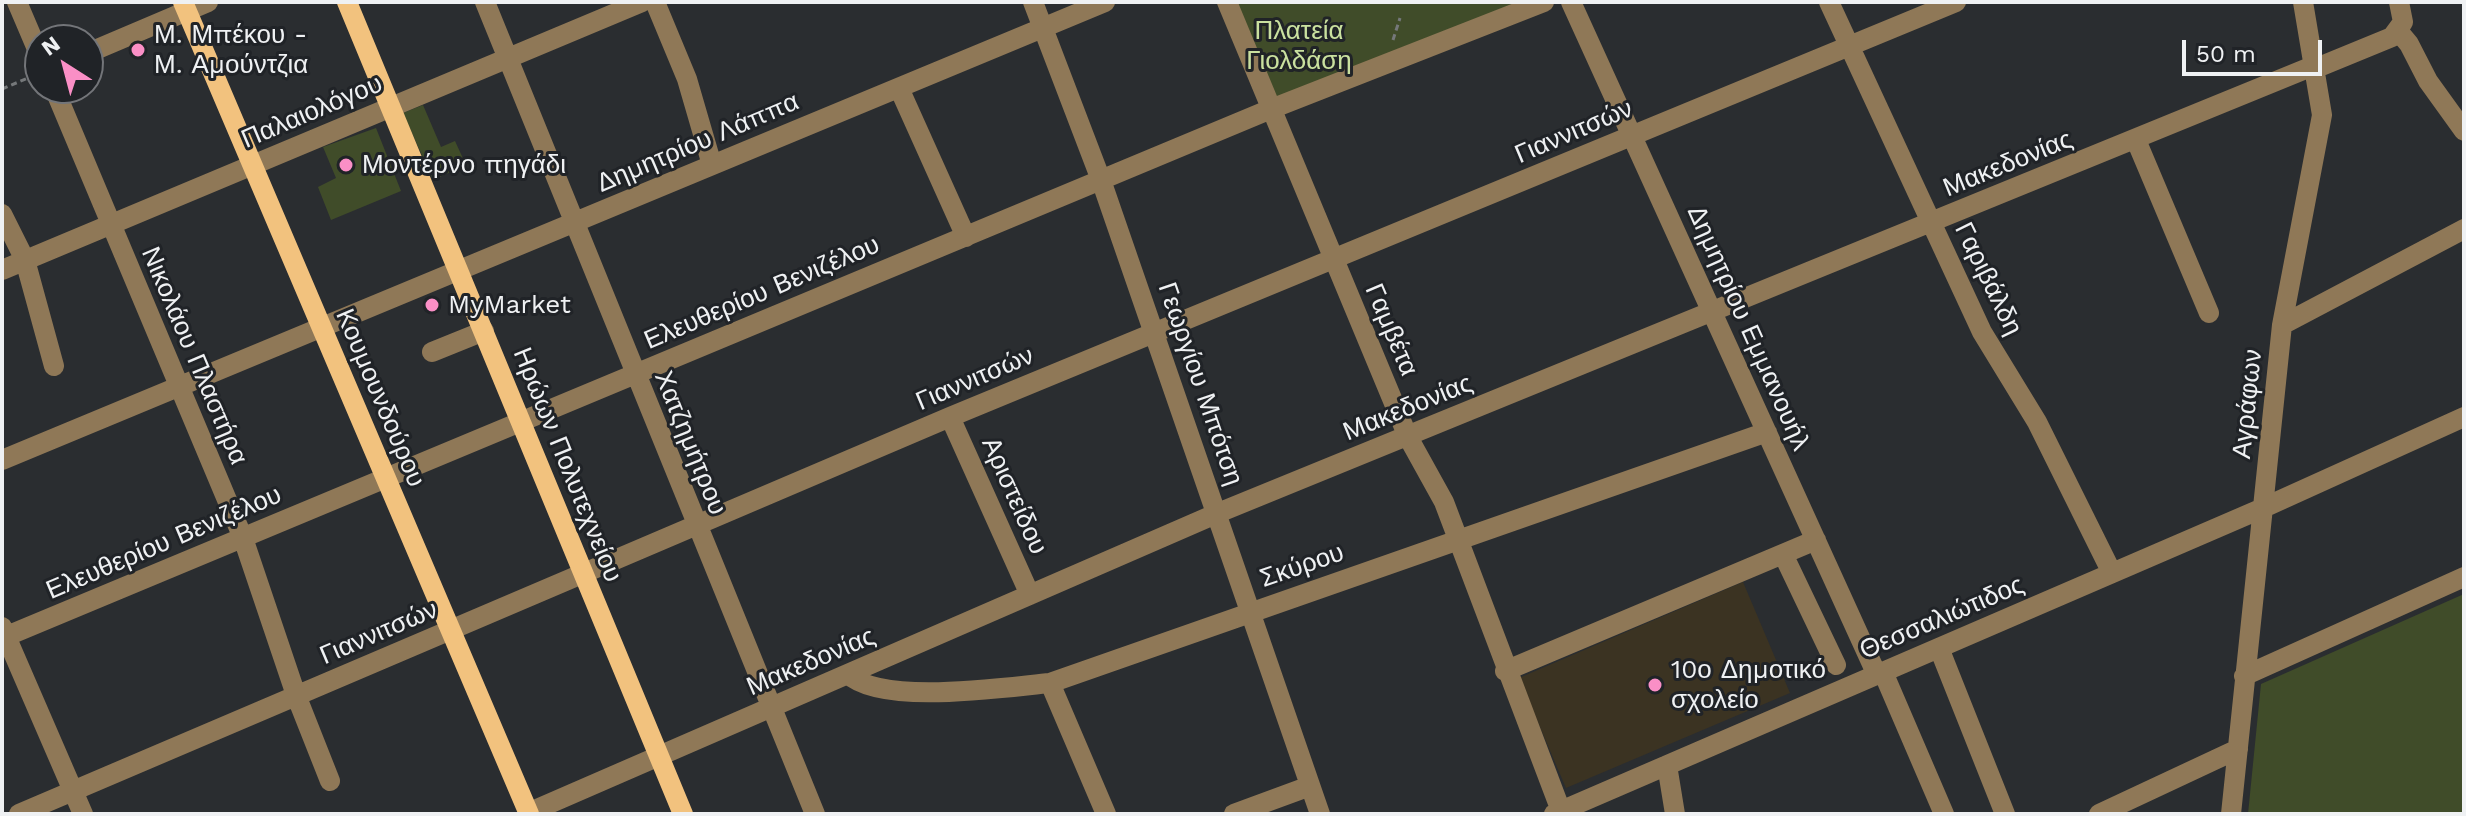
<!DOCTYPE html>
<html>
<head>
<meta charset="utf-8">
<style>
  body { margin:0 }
  #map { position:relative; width:2466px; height:816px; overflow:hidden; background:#2a2d30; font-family:"Work Sans",sans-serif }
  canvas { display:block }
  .frame { position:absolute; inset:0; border:4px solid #eff1f3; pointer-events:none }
  .north { position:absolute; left:24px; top:24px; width:80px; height:80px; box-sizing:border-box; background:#202327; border:2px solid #737579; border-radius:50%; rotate:324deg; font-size:22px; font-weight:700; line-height:32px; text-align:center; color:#eff1f3 }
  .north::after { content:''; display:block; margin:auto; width:28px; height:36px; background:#fa8fc6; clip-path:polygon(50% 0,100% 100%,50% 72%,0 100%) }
  .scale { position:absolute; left:2182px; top:40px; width:140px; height:36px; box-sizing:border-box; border:4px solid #eff1f3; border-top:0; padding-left:10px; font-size:24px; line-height:28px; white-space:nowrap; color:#eff1f3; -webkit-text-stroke:6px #202327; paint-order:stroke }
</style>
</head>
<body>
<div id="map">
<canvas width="2466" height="816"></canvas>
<div class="frame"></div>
<div class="north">N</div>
<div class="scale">50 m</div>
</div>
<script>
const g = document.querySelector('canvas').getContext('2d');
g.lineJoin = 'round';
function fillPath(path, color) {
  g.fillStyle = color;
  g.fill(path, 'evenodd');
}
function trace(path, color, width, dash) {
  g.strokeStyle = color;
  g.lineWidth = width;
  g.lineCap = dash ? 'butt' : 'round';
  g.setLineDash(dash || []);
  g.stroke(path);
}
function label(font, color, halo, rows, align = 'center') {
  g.font = font + ' "Work Sans",sans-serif';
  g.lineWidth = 6;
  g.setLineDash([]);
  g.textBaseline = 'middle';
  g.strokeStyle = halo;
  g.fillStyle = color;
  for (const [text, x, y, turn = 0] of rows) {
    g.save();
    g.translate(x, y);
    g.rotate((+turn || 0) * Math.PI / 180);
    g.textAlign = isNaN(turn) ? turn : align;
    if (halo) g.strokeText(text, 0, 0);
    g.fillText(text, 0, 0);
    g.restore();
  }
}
fillPath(new Path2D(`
  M1743,582L1790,693L1566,788L1519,678Z`), '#3b3322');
fillPath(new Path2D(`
  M1232,2H1530L1273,104Z
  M423,105L441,147L455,141L466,165L433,180L403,113Z
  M376,128L401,191L331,220L318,187L336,178L323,147Z
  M2464,594V814H2248L2261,684Z`), '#404c29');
trace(new Path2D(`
  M1393,40L1400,18
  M2,89L35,75`), '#75787a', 3, [6, 4]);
trace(new Path2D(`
  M17,2L40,56
  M485,2L815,814
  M655,2L687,79L712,165
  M1033,2L1101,180L1320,814
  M1227,2L1408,437L1444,502L1561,811
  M1571,2L1877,675
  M1829,2L1982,332L2037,422L2112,573
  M2399,32L2409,44L2428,81L2464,131
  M88,53L208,2
  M2314,69L2392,37L2403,22L2399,2
  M54,88L243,538L296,695L330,781
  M899,88L966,237
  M2136,140L2209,313
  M2,214L25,260L54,366
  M2,270L642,2
  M2282,325L2464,229
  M432,352L484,331
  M950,417L1030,595
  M2,460L1105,2
  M1783,554L1836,665
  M2,627L83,814
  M2,638L1271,109L1544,2
  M1939,648L2005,814
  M1505,671L1816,540
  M1883,672L1944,814
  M848,674C881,706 1006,687 1050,683L1767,432
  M2244,676L2464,577
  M1050,683L1106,814
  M1667,765L1675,814
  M528,813L1218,513L2313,66
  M19,814L950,417L1956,2
  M1234,814L1310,786
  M1554,814L2263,508L2464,417
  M2099,814L2238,749
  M2231,814L2282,325L2322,115L2303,2`), '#8f7857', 20);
trace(new Path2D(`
  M183,2L529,814
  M347,2L683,814`), '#f2c27e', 20);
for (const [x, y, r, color] of [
  [138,50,8,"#fa8fc6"],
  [346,165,8,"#fa8fc6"],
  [432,305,8,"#fa8fc6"],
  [1655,685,8,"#fa8fc6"]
]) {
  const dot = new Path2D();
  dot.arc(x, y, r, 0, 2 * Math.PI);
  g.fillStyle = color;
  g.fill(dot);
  trace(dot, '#202327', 3);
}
label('26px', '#cae19f', '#202327', [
  ["Πλατεία",1299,31],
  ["Γιολδάση",1299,61]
]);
label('26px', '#eff1f3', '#202327', [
  ["Μ. Μπέκου -",154,35],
  ["Μ. Αμούντζια",154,65],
  ["Μοντέρνο πηγάδι",362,165],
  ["MyMarket",448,305],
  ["10ο Δημοτικό",1671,670],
  ["σχολείο",1671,700]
], 'left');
label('26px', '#eff1f3', '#202327', [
  ["Παλαιολόγου",312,112,-23],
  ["Γιαννιτσών",1574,132,-23],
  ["Δημητρίου Λάππα",698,143,-23],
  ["Μακεδονίας",2008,164,-22],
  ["Γαριβάλδη",1988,279,64],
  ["Ελευθερίου Βενιζέλου",762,293,-23],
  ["Δημητρίου Εμμανουήλ",1748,328,66],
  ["Γαμβέτα",1391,330,67],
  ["Νικολάου Πλαστήρα",194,356,67],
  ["Γιαννιτσών",975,379,-23],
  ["Γεωργίου Μπότση",1200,384,71],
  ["Κουμουνδούρου",380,398,67],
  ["Αγράφων",2248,404,-84],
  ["Μακεδονίας",1408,408,-22],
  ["Χατζημήτρου",690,443,68],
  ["Ηρώων Πολυτεχνείου",567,465,68],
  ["Αριστείδου",1014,496,66],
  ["Ελευθερίου Βενιζέλου",164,543,-23],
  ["Σκύρου",1302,566,-19],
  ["Θεσσαλιώτιδος",1942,618,-23],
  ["Γιαννιτσών",379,633,-23],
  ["Μακεδονίας",811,662,-23]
]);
</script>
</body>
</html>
